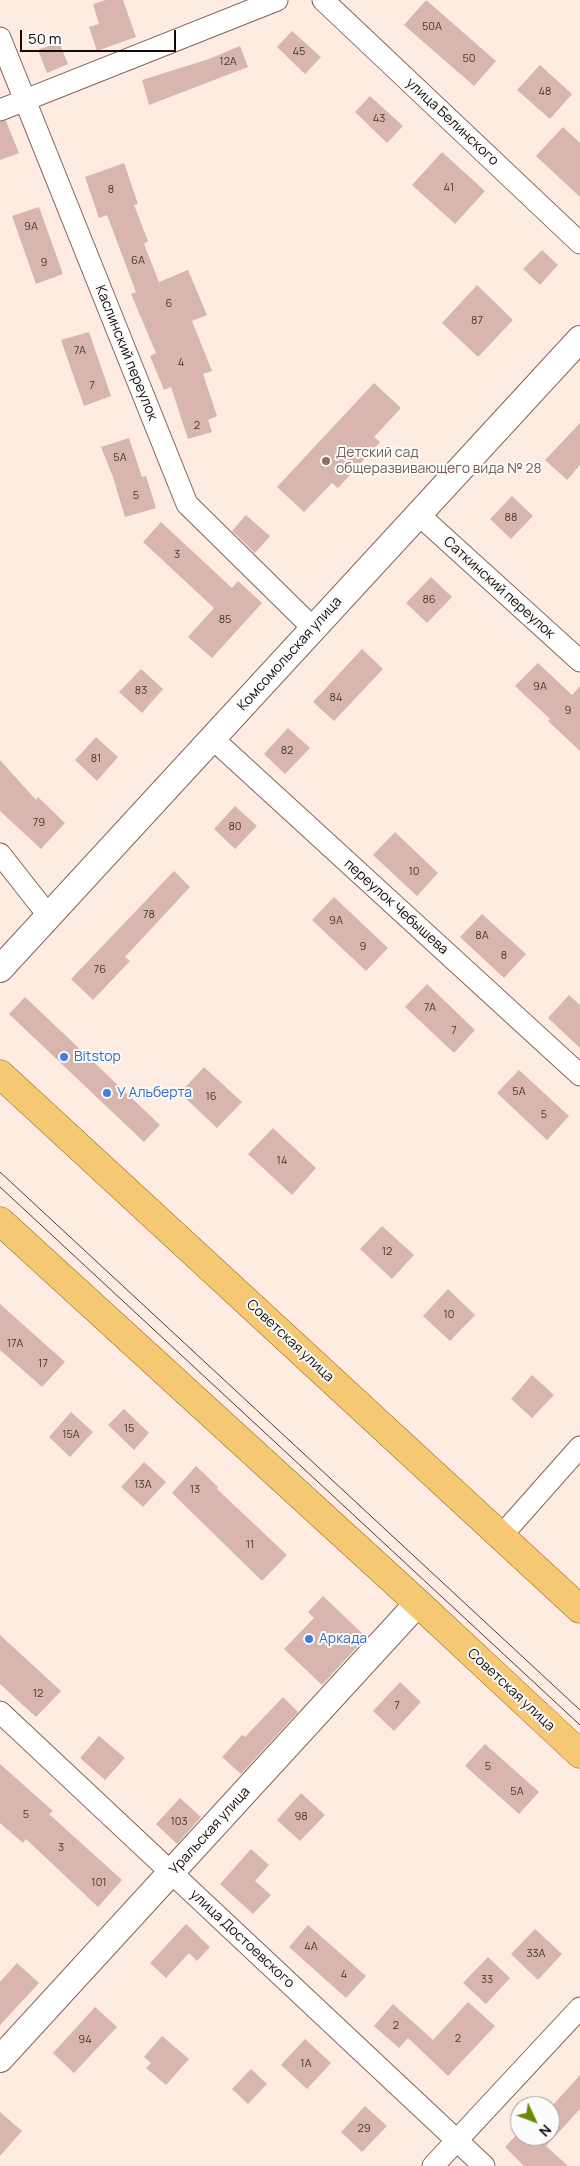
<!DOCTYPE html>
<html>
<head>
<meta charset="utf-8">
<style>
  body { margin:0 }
  #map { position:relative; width:580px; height:2166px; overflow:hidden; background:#feebe1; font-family:Manrope,sans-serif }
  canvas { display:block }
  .north { position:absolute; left:510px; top:2096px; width:50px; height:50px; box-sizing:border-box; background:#fcfcfc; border:1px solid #9f9b9a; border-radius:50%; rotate:133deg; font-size:14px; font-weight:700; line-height:20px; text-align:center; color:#140a06 }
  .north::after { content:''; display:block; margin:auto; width:18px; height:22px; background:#6b8a08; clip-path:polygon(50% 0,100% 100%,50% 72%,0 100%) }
  .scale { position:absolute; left:20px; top:30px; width:156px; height:22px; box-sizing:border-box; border:2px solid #140a06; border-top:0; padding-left:6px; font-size:15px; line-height:18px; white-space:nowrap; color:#140a06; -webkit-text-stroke:4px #fcfcfc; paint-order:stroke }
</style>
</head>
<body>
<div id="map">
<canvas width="580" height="2166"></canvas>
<div class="north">N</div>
<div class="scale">50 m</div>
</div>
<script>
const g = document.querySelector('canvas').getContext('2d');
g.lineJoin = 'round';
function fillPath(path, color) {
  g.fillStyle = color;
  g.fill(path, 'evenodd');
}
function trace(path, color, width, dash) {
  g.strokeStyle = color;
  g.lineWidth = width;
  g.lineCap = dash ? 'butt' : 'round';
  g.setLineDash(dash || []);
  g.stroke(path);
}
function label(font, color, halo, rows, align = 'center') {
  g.font = font + ' Manrope,sans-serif';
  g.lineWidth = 4;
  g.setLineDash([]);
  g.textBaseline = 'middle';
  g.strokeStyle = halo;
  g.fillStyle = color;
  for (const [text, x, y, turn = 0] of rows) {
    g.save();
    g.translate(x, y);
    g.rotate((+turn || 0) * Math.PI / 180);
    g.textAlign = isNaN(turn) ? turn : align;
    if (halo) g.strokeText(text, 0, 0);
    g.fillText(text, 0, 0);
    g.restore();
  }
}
fillPath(new Path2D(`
  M106,0H123L136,37L97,51L89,27L99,24L93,4Z
  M426,0L496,61L474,86L404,25Z
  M292,31L321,57L305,74L277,47Z
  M59,42L68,64L47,73L38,50Z
  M240,46L248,67L149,105L142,80L209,59Z
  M540,65L572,94L550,119L517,90Z
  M370,96L403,126L387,143L355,112Z
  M6,121L19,153L0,160V122Z
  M563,127L580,143V197L536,156Z
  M442,152L485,191L455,224L412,185Z
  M124,163L138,204L134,205L148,241L144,244L159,282L188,270L207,315L192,321L212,371L203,374L217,416L208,420L212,432L188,439L171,387L164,390L150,356L156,353L131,294L136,292L107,215L99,218L85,177Z
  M39,207L63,274L36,284L12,216Z
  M542,250L558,265L540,285L523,269Z
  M477,285L513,320L478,357L442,323Z
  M89,332L111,396L84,406L61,340Z
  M374,383L401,408L374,437L380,442L338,488L332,483L304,512L277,487Z
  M580,423V465L567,480L545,460Z
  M129,438L142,477L146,476L156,508L125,517L113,477L101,447Z
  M512,496L533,516L511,539L490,519Z
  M246,515L270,536L255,553L232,531Z
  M161,522L232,588L238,581L262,603L212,658L188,637L214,608L143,542Z
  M431,577L452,597L427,623L406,603Z
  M362,649L383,669L334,721L313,702Z
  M538,663L572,695L580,686V751L548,721L550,719L515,686Z
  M141,669L163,689L142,713L119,692Z
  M288,728L310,748L285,774L264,754Z
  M96,737L118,757L97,781L75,760Z
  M0,760L36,800L38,797L65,823L41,849L0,811Z
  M235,806L257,826L235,849L214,829Z
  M395,832L438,873L417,896L373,855Z
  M174,871L190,887L125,957L130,961L93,1000L71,979Z
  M334,897L388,948L366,971L312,920Z
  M482,914L526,954L504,978L460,937Z
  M427,984L475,1030L454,1053L405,1007Z
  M569,995L580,1005V1048L548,1018Z
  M25,997L160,1125L144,1142L9,1014Z
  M204,1067L242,1102L217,1128L180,1093Z
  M519,1070L569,1116L547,1140L497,1093Z
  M273,1128L316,1168L292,1195L248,1154Z
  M382,1226L414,1255L392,1279L360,1249Z
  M448,1289L475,1315L450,1341L423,1316Z
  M0,1304L65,1362L42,1387L0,1350Z
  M532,1375L554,1395L532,1418L511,1399Z
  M124,1409L149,1433L134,1450L108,1425Z
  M71,1412L93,1432L70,1457L49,1437Z
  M144,1462L166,1482L143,1507L121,1487Z
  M196,1466L218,1487L217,1489L287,1555L262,1581L172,1493Z
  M323,1596L366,1637L322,1685L284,1649L314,1618L308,1612Z
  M0,1635L61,1691L36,1717L0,1684Z
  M400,1682L421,1702L394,1731L373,1711Z
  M283,1697L298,1712L241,1774L222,1757L242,1735L245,1737Z
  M99,1736L125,1758L105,1780L80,1758Z
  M485,1744L539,1792L519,1814L465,1766Z
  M0,1764L53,1811L49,1814L122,1880L98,1907L26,1839L23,1843L0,1823Z
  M301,1793L325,1815L300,1841L277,1820Z
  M180,1798L201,1817L177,1844L156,1824Z
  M251,1849L269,1865L255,1881L271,1895L253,1914L220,1884Z
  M186,1924L210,1947L197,1961L189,1953L166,1978L150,1963Z
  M308,1925L366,1976L346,1998L289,1947Z
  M535,1929L562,1954L538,1980L511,1954Z
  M488,1957L510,1978L486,2004L463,1983Z
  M17,1963L39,1983L0,2025V1982Z
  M468,2002L495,2026L448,2076L408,2038L399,2048L374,2026L393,2004L433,2040Z
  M95,2007L117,2027L74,2073L53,2053Z
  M162,2036L189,2059L166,2085L146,2068L151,2063L144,2057Z
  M305,2039L331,2063L307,2089L281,2065Z
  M251,2069L267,2084L248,2104L232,2089Z
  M580,2075V2109L546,2146L568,2166H524L505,2147L520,2131V2136H550V2106H543L547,2102L552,2106Z
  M365,2106L387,2126L362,2152L341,2132Z
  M0,2112L22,2131L0,2156Z`), '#d8b6ae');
const minor = new Path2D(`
  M323,0L580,243
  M0,38L187,504L313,628
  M0,110L277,0
  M418,514L580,661
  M213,739L580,1075
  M0,854L48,915
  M502,1535L580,1447
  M0,1712L484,2166
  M433,2166L580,2008`);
const tertiary = new Path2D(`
  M0,969L580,339
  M0,2059L418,1603`);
const primary = new Path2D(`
  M0,1074L580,1609
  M0,1221L418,1603L580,1754`);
trace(minor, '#816658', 23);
trace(tertiary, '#816658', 28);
trace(primary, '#a26e12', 29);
trace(minor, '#fff', 21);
trace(tertiary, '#fff', 26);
trace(primary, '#f5c874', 28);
trace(new Path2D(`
  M0,1172L580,1710
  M0,1187L580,1725`), '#4a3e38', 1);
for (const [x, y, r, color] of [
  [326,461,5,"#8d6e63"],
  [64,1057,5,"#3f7fe0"],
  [107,1093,5,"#3f7fe0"],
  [309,1639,5,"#3f7fe0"]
]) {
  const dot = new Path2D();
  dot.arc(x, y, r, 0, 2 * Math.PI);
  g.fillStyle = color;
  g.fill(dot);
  trace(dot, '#fcfcfc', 2);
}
label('11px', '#453530', null, [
  ["50А",432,27],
  ["45",299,52],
  ["50",469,59],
  ["12А",228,62],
  ["48",545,92],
  ["43",379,119],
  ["41",449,188],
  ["8",111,190],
  ["9А",31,227],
  ["6А",138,261],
  ["9",44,263],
  ["6",169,304],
  ["87",477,321],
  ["7А",80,351],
  ["4",181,363],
  ["7",92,386],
  ["2",197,426],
  ["5А",120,458],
  ["5",136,496],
  ["88",511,518],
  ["3",177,555],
  ["86",429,600],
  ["85",225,620],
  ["9А",540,687],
  ["83",141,691],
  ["84",336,698],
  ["9",568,711],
  ["82",287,751],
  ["81",96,759],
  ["79",39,823],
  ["80",235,827],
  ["10",414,872],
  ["78",149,915],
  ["9А",336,921],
  ["8А",482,936],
  ["9",363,947],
  ["8",504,956],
  ["76",100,970],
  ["7А",430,1008],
  ["7",454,1031],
  ["5А",519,1092],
  ["16",211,1097],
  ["5",544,1115],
  ["14",282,1161],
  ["12",387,1252],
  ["10",449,1315],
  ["17А",15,1344],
  ["17",43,1364],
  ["15",129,1429],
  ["15А",71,1435],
  ["13А",143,1485],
  ["13",195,1490],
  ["11",250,1545],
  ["12",38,1694],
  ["7",397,1706],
  ["5",488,1767],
  ["5А",517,1792],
  ["5",26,1815],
  ["98",301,1817],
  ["103",179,1822],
  ["3",61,1848],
  ["101",99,1883],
  ["4А",311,1947],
  ["33А",536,1954],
  ["4",344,1975],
  ["33",487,1980],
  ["2",396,2026],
  ["2",458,2039],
  ["94",85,2040],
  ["1А",306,2064],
  ["29",364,2129]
]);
label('14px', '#140a06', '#fcfcfc', [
  ["улица Белинского",452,122,43],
  ["Каслинский переулок",126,353,68],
  ["Саткинский переулок",499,588,42],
  ["Комсомольская улица",290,654,-48],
  ["переулок Чебышева",396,907,42],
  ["Советская улица",290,1341,43],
  ["Советская улица",511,1690,43],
  ["Уральская улица",210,1831,-48],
  ["улица Достоевского",242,1939,43]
]);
label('14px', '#785e54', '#fcfcfc', [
  ["Детский сад",336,453],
  ["общеразвивающего вида № 28",336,469]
], 'left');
label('14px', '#366cbe', '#fcfcfc', [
  ["Bitstop",74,1057],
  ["У Альберта",117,1093],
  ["Аркада",319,1639]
], 'left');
</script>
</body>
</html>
